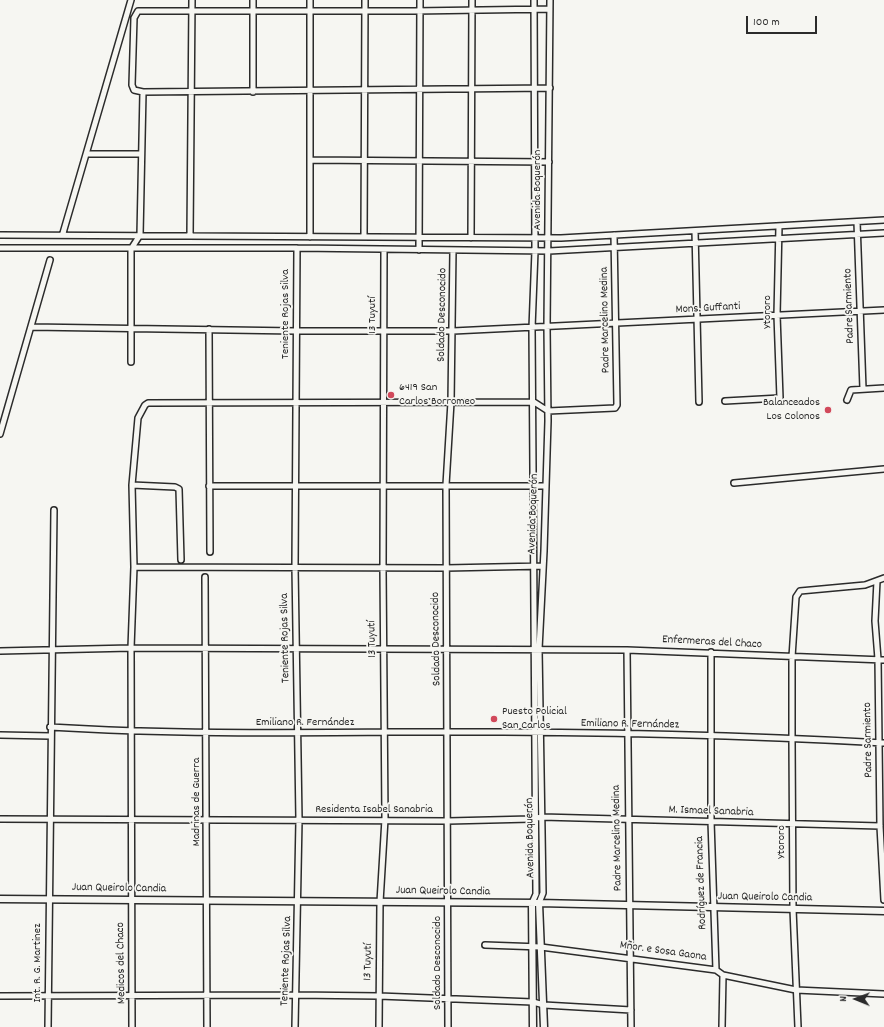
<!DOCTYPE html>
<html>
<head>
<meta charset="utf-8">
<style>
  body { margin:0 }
  #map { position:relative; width:884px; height:1027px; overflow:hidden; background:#f6f6f2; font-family:Dekko,sans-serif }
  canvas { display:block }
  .north { position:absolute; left:836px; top:979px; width:40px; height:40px; -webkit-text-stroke:3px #f6f6f2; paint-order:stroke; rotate:271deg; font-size:11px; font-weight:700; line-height:16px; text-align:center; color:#2b2b2b }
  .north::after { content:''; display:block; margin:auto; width:14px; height:18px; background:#2b2b2b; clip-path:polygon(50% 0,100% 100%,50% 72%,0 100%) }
  .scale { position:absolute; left:746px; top:16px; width:71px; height:18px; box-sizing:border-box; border:2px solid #2b2b2b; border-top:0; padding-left:5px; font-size:12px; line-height:14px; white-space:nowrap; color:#2b2b2b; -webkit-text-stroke:3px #f6f6f2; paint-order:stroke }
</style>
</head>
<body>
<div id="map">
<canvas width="884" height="1027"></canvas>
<div class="north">N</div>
<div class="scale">100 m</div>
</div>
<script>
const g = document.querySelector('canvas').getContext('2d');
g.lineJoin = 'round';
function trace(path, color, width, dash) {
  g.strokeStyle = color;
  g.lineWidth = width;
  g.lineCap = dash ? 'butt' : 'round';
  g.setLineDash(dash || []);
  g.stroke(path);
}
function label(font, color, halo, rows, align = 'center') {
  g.font = font + ' Dekko,sans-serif';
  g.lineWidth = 3.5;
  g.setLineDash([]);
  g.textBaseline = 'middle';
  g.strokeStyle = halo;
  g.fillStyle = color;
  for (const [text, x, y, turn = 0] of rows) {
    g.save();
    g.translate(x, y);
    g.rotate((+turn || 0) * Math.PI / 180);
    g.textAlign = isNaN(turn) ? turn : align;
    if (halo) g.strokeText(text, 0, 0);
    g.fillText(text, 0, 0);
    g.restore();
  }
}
const minor = new Path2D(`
  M550,88L143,92L134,90L132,85L134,18L138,11H414L550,9
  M253,92V0
  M89,154H141
  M310,160L549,162
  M857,222L863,389
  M695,231L699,402
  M63,233L131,0
  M0,235L561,238L884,220
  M190,236L192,0
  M310,237V0
  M364,237L365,0
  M471,238L472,0
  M0,248H297L549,251L884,233
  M419,250L420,0
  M31,327L296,331H453L884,310
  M209,329L210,552
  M131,362V249L140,235L143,92
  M847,400L851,390L884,388
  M725,401L780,398L777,315L779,226
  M0,434L50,260
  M734,483L884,469
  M132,485L175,487L179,489L181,560
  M209,486H546
  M134,567L446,568L543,566
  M205,577L207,1027
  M877,581L875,621L878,659L880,826L884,900
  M627,650L631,1027
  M0,651L131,648L134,567L132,485L138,418L145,405L148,403L534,402L548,411L615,408L617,405L614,235
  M711,652V821L716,970
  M50,727C162,734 274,733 386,732C551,731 718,734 884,743
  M0,735L50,736
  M0,819L448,821L531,819L542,817L880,826
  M532,903L536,894L532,328L535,251L534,0
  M539,903L543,893L539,649L544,551L548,421L547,327L550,0
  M485,945L541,947L716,970L723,975L796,990L884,994
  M0,996L295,995L379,996L533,1002L544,1005L631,1010
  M48,1027L54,510
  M132,1027L131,648L627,650L884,660
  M295,1027L299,820L295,567L297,248
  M379,1027L380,902L385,819L383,569L384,250
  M448,1027L446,485L451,402L453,250
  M722,1027L723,975
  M798,1027L793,909L792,740V657L796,597L800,591L865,585L884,578`);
const tertiary = new Path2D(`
  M0,899L539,903L884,911
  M532,903L533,1027
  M539,903L544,1027`);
trace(minor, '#2b2b2b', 8);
trace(tertiary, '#2b2b2b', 9);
trace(minor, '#f6f6f2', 5);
trace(tertiary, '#f6f6f2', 6);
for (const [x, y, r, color] of [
  [391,395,4,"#d1495b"],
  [828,410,4,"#d1495b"],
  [494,719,4,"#d1495b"]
]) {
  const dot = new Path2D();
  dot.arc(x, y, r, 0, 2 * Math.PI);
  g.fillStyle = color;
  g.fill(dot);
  trace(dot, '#f6f6f2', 1.5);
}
label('12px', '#2b2b2b', '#f6f6f2', [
  ["Avenida Boquerón",538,190,-90],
  ["Padre Sarmiento",850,306,-92],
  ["Mons. Guffanti",708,309,-3],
  ["Ytororo",768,312,-90],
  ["Teniente Rojas Silva",286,314,-90],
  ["13 Tuyutí",373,315,-90],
  ["Soldado Desconocido",443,315,-89],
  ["Padre Marcelino Medina",606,320,-91],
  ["Avenida Boquerón",534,514,-88],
  ["Teniente Rojas Silva",286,638,-91],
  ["13 Tuyutí",373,639,-91],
  ["Soldado Desconocido",437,639,-91],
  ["Enfermeras del Chaco",712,643,3],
  ["Emiliano R. Fernández",305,723],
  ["Emiliano R. Fernández",630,725,1],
  ["Padre Sarmiento",869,740,-91],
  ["Madrinas de Guerra",197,802,-90],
  ["Residenta Isabel Sanabria",374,810],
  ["M. Ismael Sanabria",711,812,2],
  ["Avenida Boquerón",531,838,-91],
  ["Padre Marcelino Medina",618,838,-91],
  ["Ytororo",782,842,-90],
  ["Rodríguez de Francia",702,883,-92],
  ["Juan Queirolo Candia",119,889,1],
  ["Juan Queirolo Candia",443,892,1],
  ["Juan Queirolo Candia",765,898,1],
  ["Mñor. e Sosa Gaona",663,952,8],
  ["Teniente Rojas Silva",287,961,-88],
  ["13 Tuyutí",369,962,-89],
  ["Int. R. G. Martinez",38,963,-90],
  ["Medicos del Chaco",122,963,-91],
  ["Soldado Desconocido",438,963,-90]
]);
label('12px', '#2b2b2b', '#f6f6f2', [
  ["6419 San",399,388],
  ["Carlos Borromeo",399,402],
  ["Balanceados",820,403,"right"],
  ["Los Colonos",820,417,"right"],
  ["Puesto Policial",502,712],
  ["San Carlos",502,726]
], 'left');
</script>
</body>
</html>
